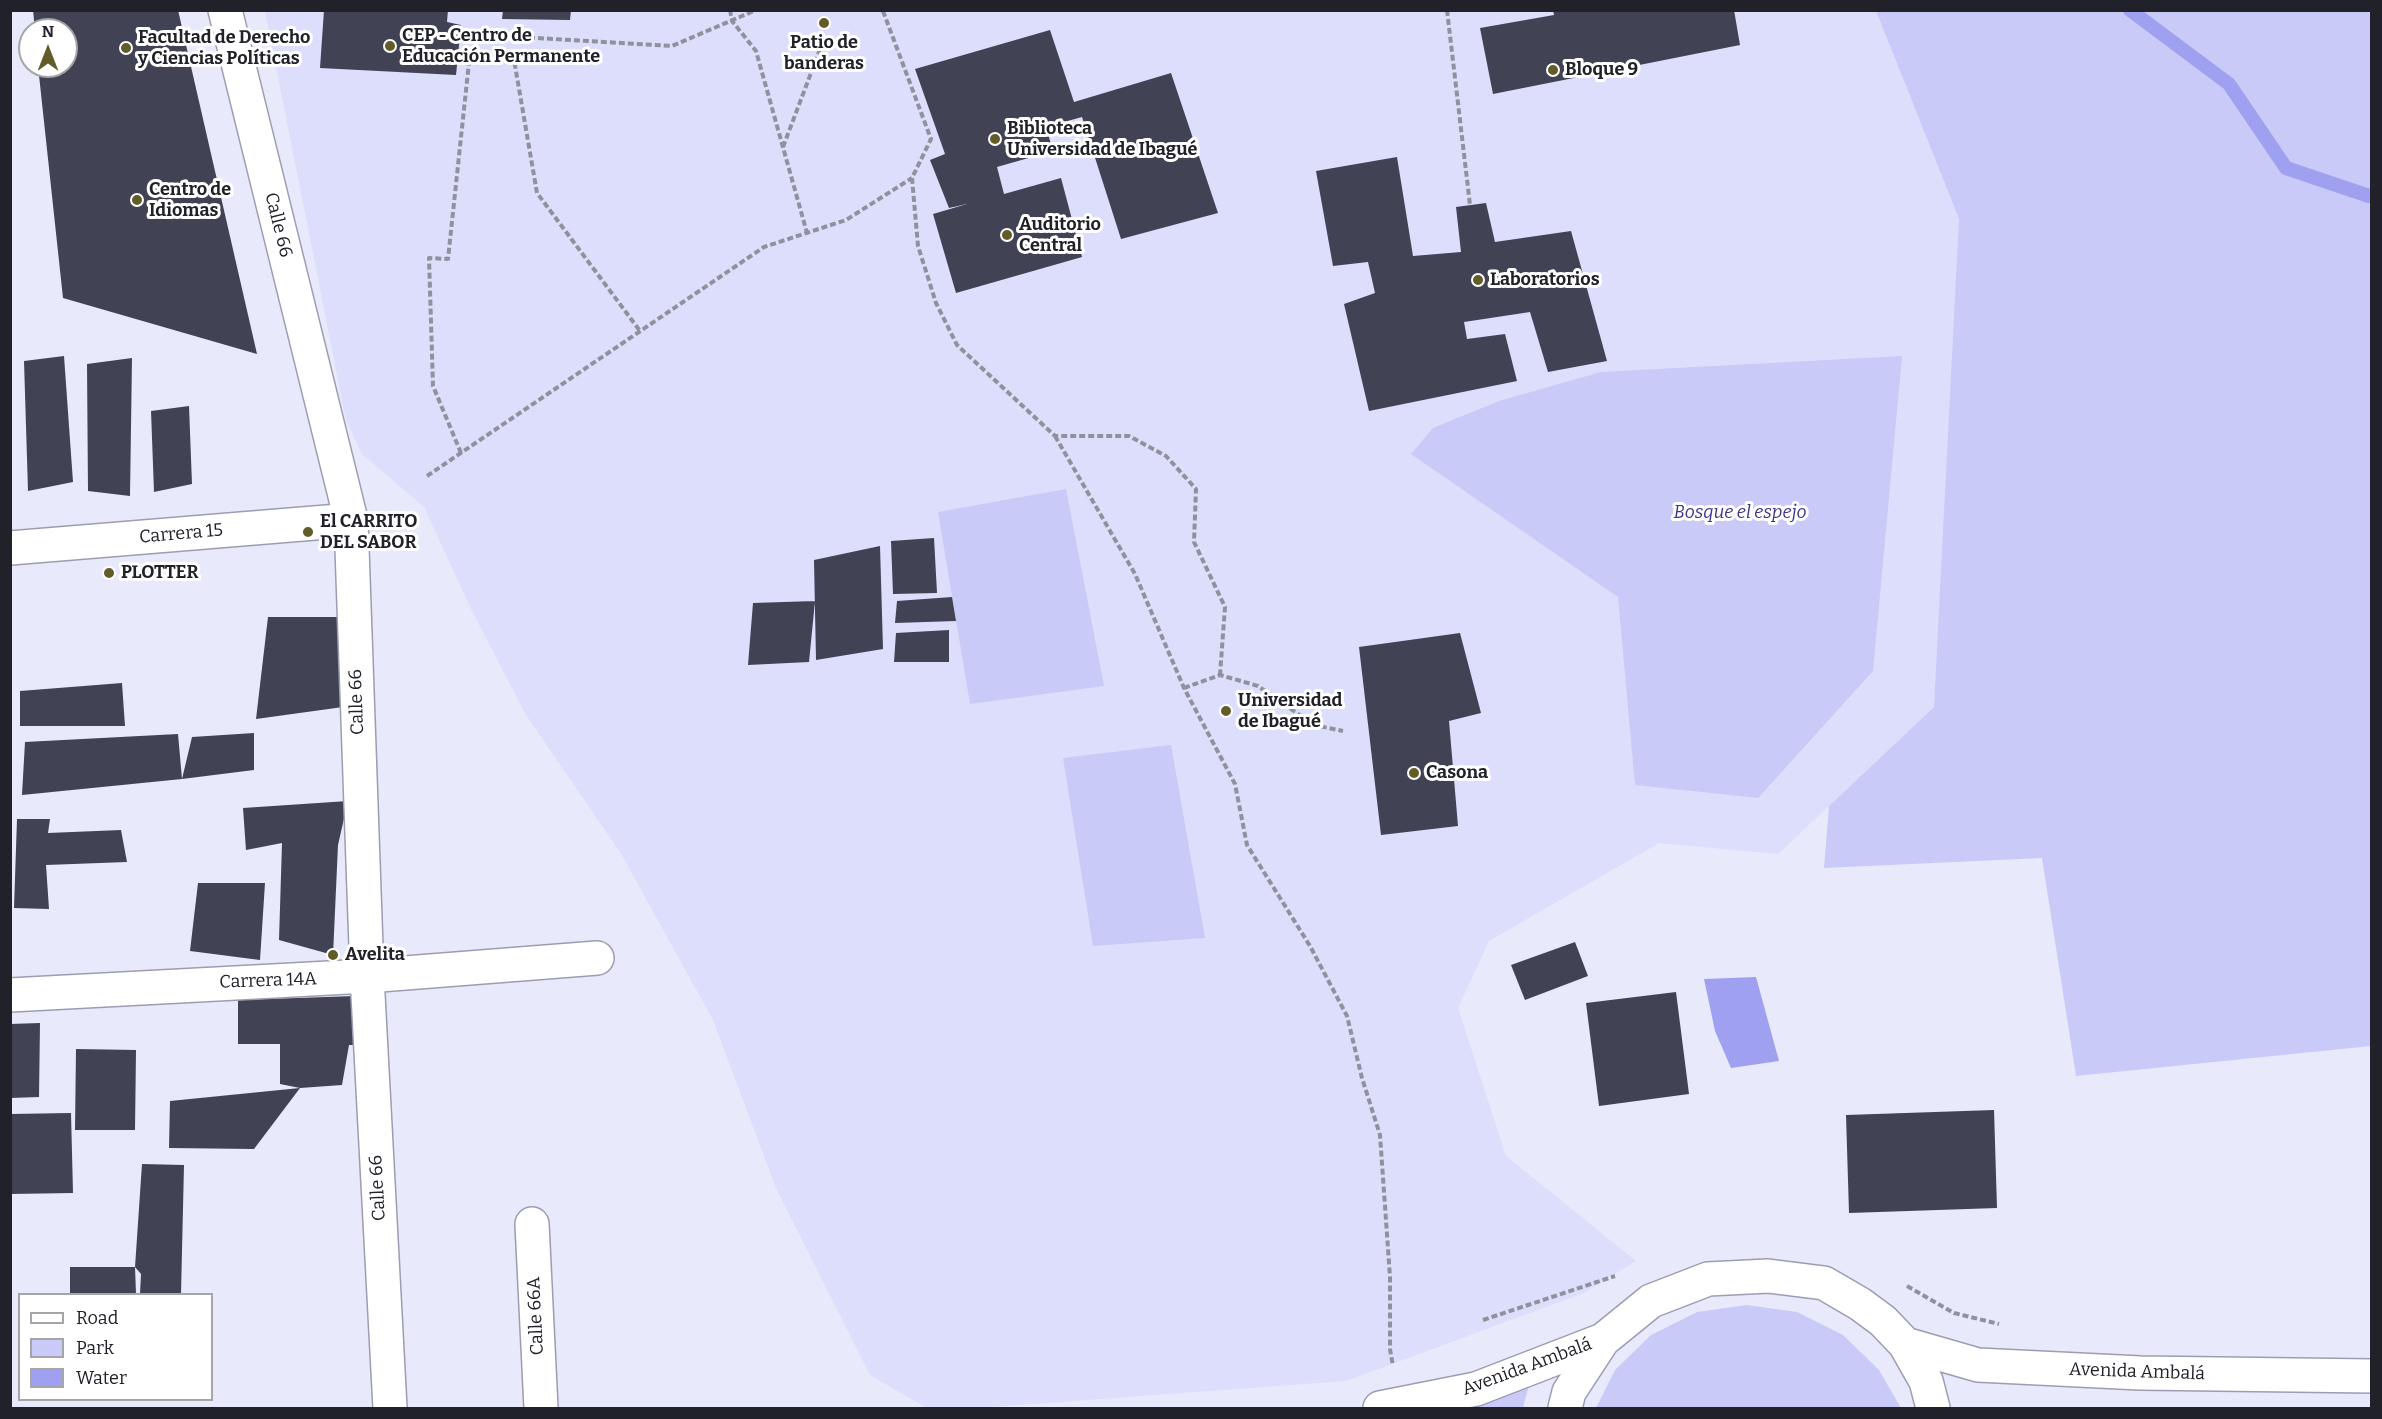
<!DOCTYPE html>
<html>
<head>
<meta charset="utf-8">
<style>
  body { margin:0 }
  #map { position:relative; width:2382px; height:1419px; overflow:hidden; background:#e8e9fb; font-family:Bitter,serif }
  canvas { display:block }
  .frame { position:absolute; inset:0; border:12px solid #212129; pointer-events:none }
  .legend { position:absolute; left:18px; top:1293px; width:195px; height:108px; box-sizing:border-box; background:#fff; border:2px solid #a6a6a9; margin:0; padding:8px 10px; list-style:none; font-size:18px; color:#212129 }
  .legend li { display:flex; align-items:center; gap:12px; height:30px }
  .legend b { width:30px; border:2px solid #a6a6a9 }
  .north { position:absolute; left:18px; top:18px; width:60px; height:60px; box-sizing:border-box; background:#fff; border:2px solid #a6a6a9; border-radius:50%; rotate:0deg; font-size:16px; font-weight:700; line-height:24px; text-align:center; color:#212129 }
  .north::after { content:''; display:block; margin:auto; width:21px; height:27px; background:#615c28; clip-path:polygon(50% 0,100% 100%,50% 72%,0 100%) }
</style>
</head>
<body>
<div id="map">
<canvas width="2382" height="1419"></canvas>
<div class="frame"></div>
<ul class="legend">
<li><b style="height:8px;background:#fff"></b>Road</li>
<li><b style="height:16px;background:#c9caf8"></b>Park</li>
<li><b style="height:16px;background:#a0a0f0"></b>Water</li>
</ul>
<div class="north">N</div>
</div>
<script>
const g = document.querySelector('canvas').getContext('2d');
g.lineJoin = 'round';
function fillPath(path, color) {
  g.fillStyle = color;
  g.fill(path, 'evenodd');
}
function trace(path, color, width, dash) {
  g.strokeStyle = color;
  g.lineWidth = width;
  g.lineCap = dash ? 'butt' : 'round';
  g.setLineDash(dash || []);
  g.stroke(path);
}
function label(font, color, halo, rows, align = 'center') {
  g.font = font + ' Bitter,serif';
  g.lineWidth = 6;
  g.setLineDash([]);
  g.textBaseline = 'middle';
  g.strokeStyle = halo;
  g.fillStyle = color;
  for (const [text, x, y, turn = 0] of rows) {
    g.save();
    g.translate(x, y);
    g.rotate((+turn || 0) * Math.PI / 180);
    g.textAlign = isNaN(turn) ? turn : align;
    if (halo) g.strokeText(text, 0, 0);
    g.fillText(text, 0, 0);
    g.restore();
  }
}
fillPath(new Path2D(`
  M265,11H1876L1959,219L1956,322L1934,707L1778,854L1659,843L1489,941L1458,1008L1506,1156L1636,1261L1584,1293L1346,1381L977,1408H927L870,1375L776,1188L713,1020L620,852L526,715L473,613L424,507L362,454L346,420Z`), '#dcdefc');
fillPath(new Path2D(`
  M1876,11H2371V1046L2076,1076L2042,858L1824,868L1829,806L1934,707L1959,219Z
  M1902,356L1873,671L1758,798L1635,785L1618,597L1411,454L1433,428L1499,401L1601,372Z
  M1066,489L1104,686L970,704L938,512Z
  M1171,745L1205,938L1093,946L1063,758Z
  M1747,1305L1797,1312L1843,1335L1879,1370L1901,1408H1596L1615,1370L1651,1335L1697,1312Z
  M1530,1381L1523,1408H1463Z`), '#c9caf8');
fillPath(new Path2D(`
  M1756,977L1779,1061L1731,1068L1715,1031L1704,979Z`), '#a0a0f0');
trace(new Path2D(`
  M2130,10L2229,84L2286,168L2369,196L2372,195`), '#a0a0f0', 14);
fillPath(new Path2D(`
  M33,10H178L257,354L63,298L38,66H66V30H35Z
  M324,10H448L447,22L461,25L456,75L320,68Z
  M503,10H571L570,20L502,19Z
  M1553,10H1734L1740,45L1493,94L1480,28L1554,15Z
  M1050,30L1074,102L1171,73L1218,213L1121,239L1082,117L1046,127L1053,151L997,167L1004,194L1061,178L1082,257L956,293L933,214L967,204L949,208L930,160L945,154L915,69Z
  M1397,157L1413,256L1461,252L1456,207L1486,203L1495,242L1571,231L1607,361L1548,372L1530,312L1464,322L1467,339L1505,334L1517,381L1369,411L1344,304L1375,293L1368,262L1333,266L1316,171Z
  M64,356L73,482L28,491L24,361Z
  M132,358L130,496L88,491L87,364Z
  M189,406L192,484L154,492L151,411Z
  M934,538L937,593L893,594L891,541Z
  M880,546L883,649L816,660L814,560Z
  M952,597L956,621L895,623L897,601Z
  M815,601L809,662L748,665L753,603Z
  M268,617H339L343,707L256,719Z
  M949,630V662H894L896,633Z
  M1460,633L1481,713L1449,721L1458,826L1381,835L1359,647Z
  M122,683L125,726H20V691Z
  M254,733V770L182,779L22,795L25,742L178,734L182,779L192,737Z
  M348,801L338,845L333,955L279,940L282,843L246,850L243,808Z
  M17,819H50L48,833L121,830L127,862L46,865L49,909L14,908Z
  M198,883H265L260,960L190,951Z
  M1575,942L1588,976L1525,1000L1511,965Z
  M1676,992L1689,1094L1599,1106L1586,1003Z
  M355,996L357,1045H349L342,1085L300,1088L254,1149L169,1148L170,1101L300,1088L280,1084V1044H238V1000Z
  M40,1023L39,1097L10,1098V1024Z
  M76,1049L136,1050L135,1130H75Z
  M1994,1110L1997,1208L1849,1213L1846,1115Z
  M71,1113L73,1193L10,1194V1114Z
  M142,1164L184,1165L181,1294H140L141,1274L135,1267Z
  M70,1267H135L136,1294H70Z`), '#414254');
const street = new Path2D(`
  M225,10L351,520L367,976L390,1408
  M10,548L351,520
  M10,995L367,976L597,958
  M532,1224L541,1408`);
const primary = new Path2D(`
  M1905,1344L1978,1365L2140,1373L2372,1376
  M1380,1408L1476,1389L1603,1340
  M1565,1408L1569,1392L1603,1340L1651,1301L1708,1279L1768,1276L1824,1283L1860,1304L1883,1321L1905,1344L1926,1381L1933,1408`);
trace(street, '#9c9db3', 36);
trace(primary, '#9c9db3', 36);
trace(new Path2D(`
  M730,10L732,21L756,51L807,233
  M1447,10L1470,205
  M883,11L931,139L912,178L918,246L936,303L957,345L1055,436H1129L1166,456L1196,489L1194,542L1225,607L1220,675
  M520,37L672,46L756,10
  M513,54L537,193L640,331
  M783,147L825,36
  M1055,436L1135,574L1184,688L1235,784L1247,845L1310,946L1347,1016L1362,1078L1380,1135L1390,1277V1349L1393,1366
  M461,453L433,386L429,258L448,259L470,53
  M427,476L764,247L846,220L912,178
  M1184,688L1220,675L1258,686L1314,725L1343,731
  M1907,1286L1954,1313L1999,1324
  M1483,1320L1615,1276`), '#90919e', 4, [6, 3]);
trace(street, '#fff', 33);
trace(primary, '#fff', 33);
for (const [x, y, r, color] of [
  [824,23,6,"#615c28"],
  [390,46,6,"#615c28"],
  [126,48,6,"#615c28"],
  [1553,70,6,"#615c28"],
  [995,139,6,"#615c28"],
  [137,200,6,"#615c28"],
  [1007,235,6,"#615c28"],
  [1478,280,6,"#615c28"],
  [308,532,6,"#615c28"],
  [109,573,6,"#615c28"],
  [1226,711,6,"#615c28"],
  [1414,773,6,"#615c28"],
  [333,955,6,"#615c28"]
]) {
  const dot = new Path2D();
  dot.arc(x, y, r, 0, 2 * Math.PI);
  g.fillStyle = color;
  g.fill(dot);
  trace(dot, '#fff', 2);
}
label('bold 18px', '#212129', '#fff', [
  ["CEP - Centro de",402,36],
  ["Educación Permanente",402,57],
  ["Facultad de Derecho",138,38],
  ["y Ciencias Políticas",138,59],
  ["Patio de",824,43,"center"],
  ["banderas",824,64,"center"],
  ["Bloque 9",1565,70],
  ["Biblioteca",1007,129],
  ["Universidad de Ibagué",1007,150],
  ["Centro de",149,190],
  ["Idiomas",149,211],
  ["Auditorio",1019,225],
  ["Central",1019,246],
  ["Laboratorios",1490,280],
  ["El CARRITO",320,522],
  ["DEL SABOR",320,543],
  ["PLOTTER",121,573],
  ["Universidad",1238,701],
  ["de Ibagué",1238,722],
  ["Casona",1426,773],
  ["Avelita",345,955]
], 'left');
label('18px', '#212129', '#fff', [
  ["Calle 66",278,225,76],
  ["Carrera 15",181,534,-5],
  ["Calle 66",357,702,-92],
  ["Carrera 14A",268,981,-2],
  ["Calle 66",378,1188,-93],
  ["Calle 66A",536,1316,-93],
  ["Avenida Ambalá",1527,1367,-20],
  ["Avenida Ambalá",2137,1372,2]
]);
label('italic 18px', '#3f348f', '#fff', [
  ["Bosque el espejo",1740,513]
]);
</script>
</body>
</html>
